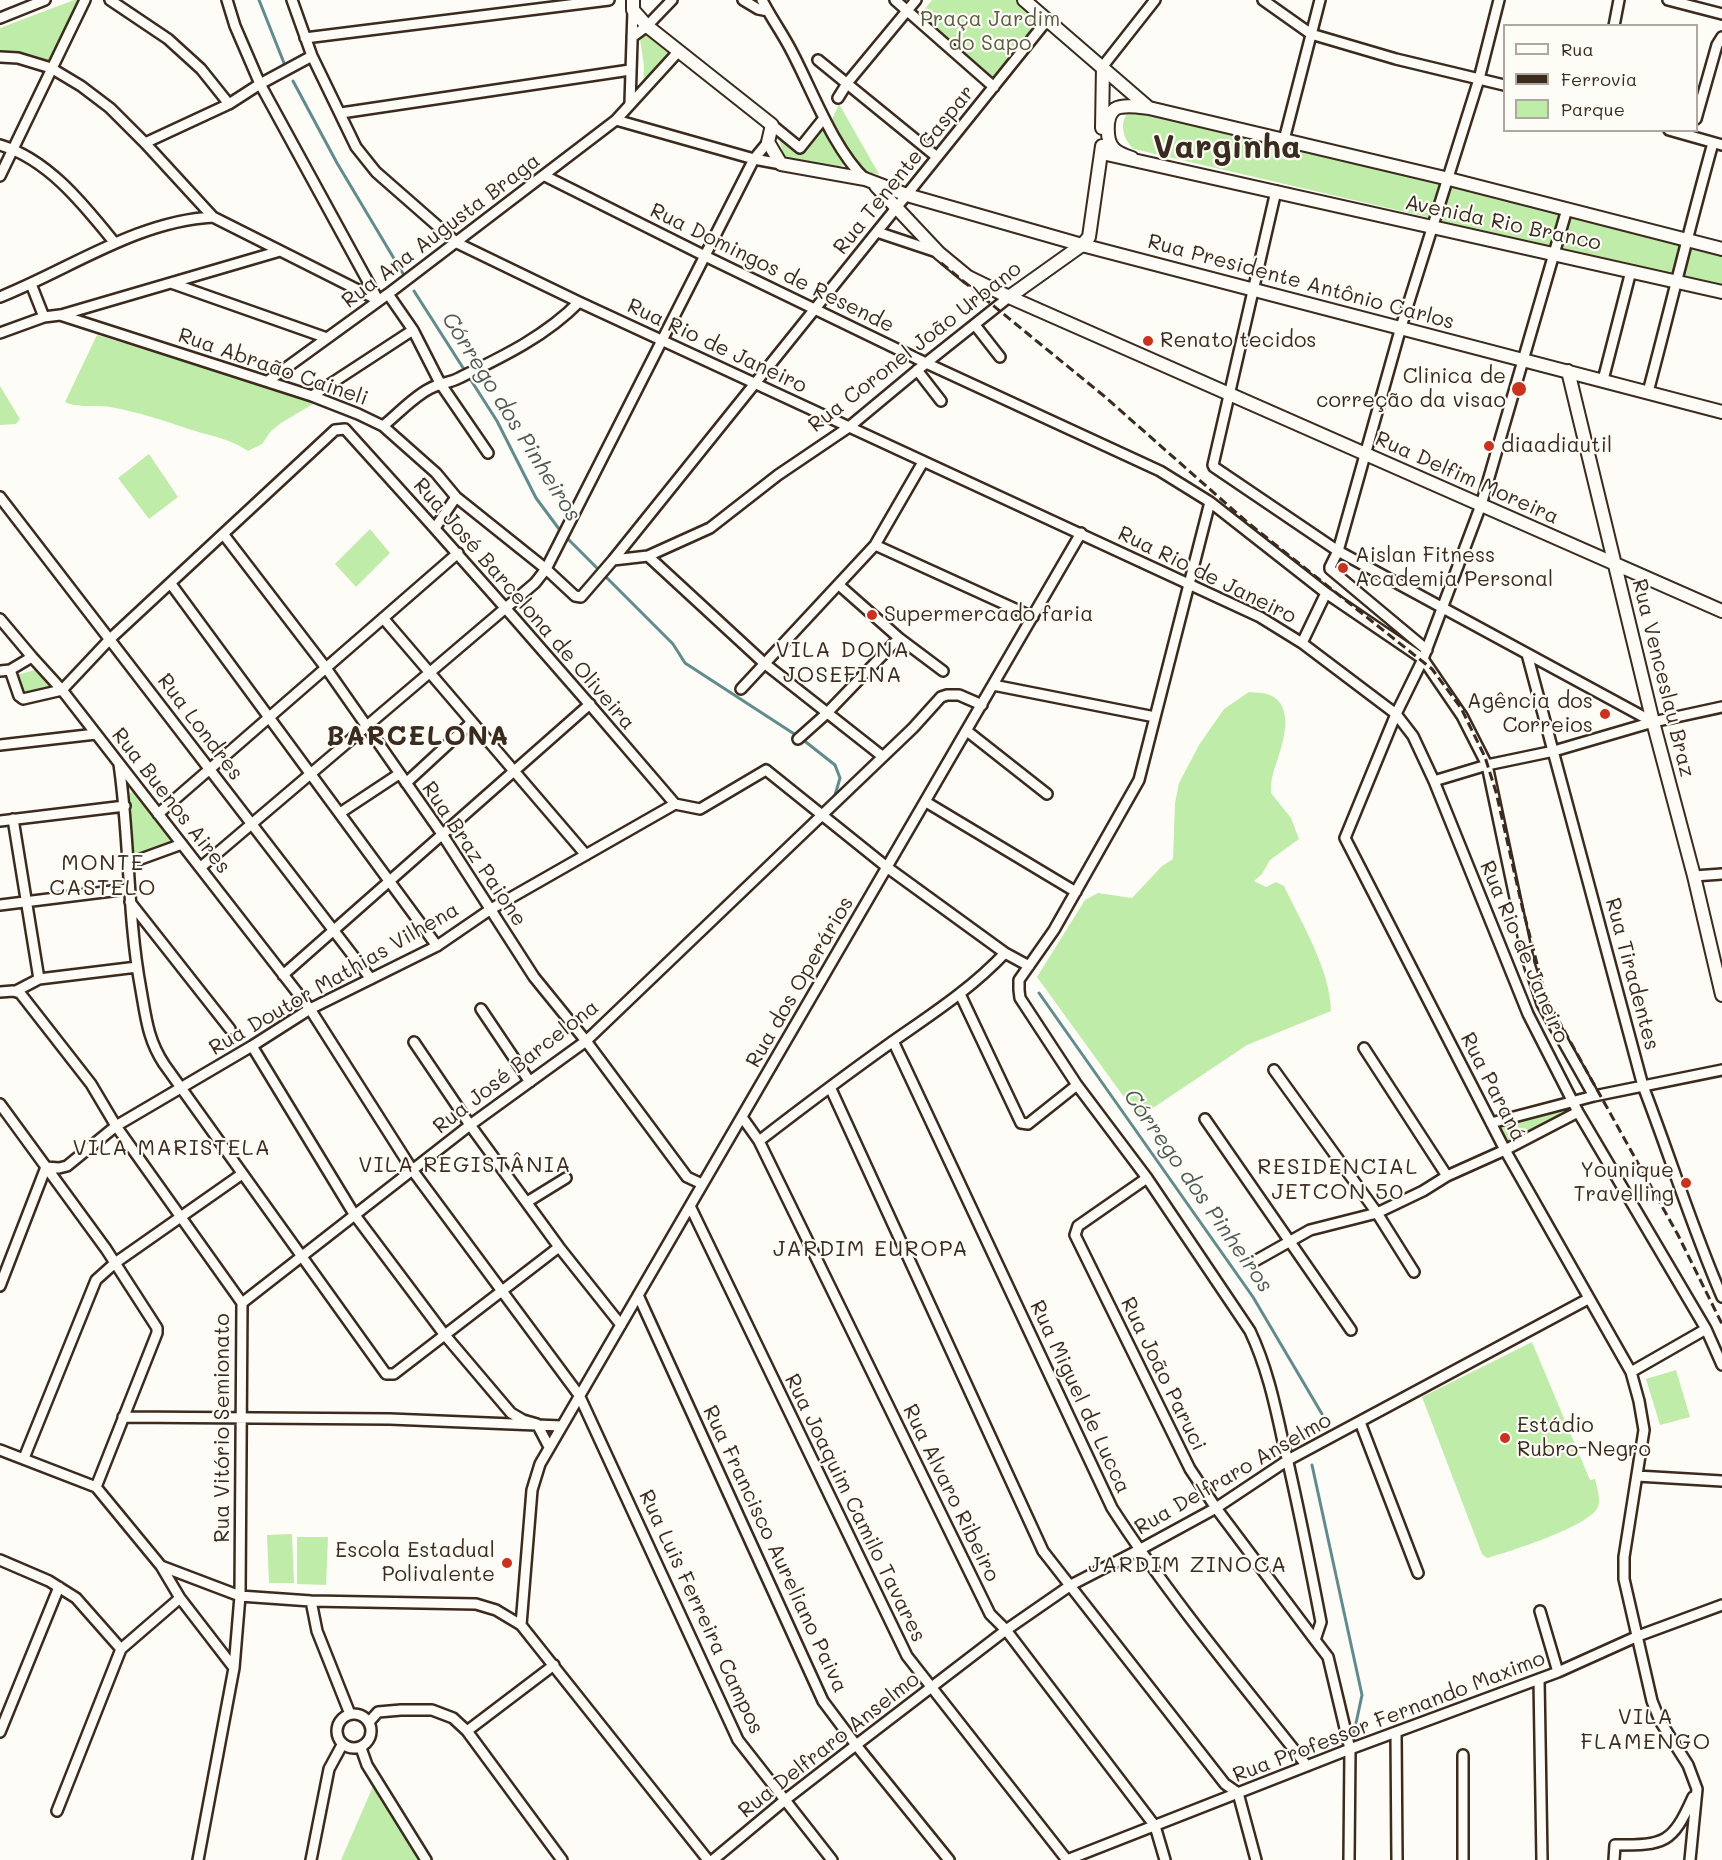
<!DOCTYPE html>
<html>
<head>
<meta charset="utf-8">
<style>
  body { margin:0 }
  #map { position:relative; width:1722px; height:1860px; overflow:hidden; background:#fdfcf7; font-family:Mali,sans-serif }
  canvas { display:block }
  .legend { position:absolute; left:1503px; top:24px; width:195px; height:108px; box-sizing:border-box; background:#fdfcf7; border:2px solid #afa8a0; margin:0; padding:8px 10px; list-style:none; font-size:18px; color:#3b2a1e }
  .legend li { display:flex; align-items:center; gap:12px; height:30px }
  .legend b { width:30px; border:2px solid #afa8a0 }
</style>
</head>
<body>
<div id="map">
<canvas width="1722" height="1860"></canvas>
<ul class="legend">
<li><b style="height:8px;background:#fdfcf7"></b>Rua</li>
<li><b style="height:8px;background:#3b2a1e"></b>Ferrovia</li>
<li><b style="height:16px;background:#c0eca9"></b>Parque</li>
</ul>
</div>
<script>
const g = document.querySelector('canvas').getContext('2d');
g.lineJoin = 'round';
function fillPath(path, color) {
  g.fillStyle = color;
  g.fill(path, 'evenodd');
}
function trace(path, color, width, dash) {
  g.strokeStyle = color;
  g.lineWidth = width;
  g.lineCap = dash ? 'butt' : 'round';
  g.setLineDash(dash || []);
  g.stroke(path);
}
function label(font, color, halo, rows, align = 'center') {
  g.font = font + ' Mali,sans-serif';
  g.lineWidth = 4.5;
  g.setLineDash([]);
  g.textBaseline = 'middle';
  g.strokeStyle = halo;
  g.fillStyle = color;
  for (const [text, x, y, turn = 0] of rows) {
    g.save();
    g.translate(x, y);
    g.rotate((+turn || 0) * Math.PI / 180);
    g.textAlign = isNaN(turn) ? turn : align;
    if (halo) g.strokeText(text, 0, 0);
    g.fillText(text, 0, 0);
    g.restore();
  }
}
fillPath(new Path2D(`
  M74,0H80L51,62L0,53V28Z
  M932,0H1022L1044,17L993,79L921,14Z
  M647,32L669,50L665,60L643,87L644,66L640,39Z
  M839,104L879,174L865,172L860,169L832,120Z
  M1134,109L1443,183L1431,218L1134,149C1122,140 1117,116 1134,109Z
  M823,126L844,164L837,169L784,159L779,137L803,155Z
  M1452,183L1564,210L1555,244L1546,247L1449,225L1440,219Z
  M1571,212L1722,252V287L1562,250Z
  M97,335L318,401L281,423L271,431L262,444L248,451C231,439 211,436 192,430C165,421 138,412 110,407C96,404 78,409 65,402Z
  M0,386L20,419L16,424L0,425Z
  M149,454L178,497L149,519L118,478Z
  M370,529L390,553L356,587L335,564Z
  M39,669L58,689L25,695L16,675Z
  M1249,692C1256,693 1265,692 1272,696C1298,710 1279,754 1273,774C1271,780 1271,787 1271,793L1291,818L1299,839L1270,860L1262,874L1254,881L1266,887L1276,882L1284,886C1302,924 1330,969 1331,1011L1247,1045L1141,1116L1129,1104L1037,977L1085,900L1098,893L1132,898L1162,866L1173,859L1175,803L1179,783L1199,745L1224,709Z
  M133,791H136L176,844L132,861L128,795Z
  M1571,1104L1575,1111L1506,1146L1496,1125Z
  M1532,1342L1590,1480L1595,1479C1597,1488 1601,1498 1598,1507C1590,1526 1509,1552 1487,1558L1482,1554L1422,1397Z
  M1676,1370L1690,1417L1660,1425L1646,1379Z
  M292,1534L294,1583H269L267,1535Z
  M297,1537H328L326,1585L297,1584Z
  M374,1784L421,1860H341Z`), '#c0eca9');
trace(new Path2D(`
  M259,0L286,68
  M293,81L337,163L405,277
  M414,291L497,421L536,498L562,533L673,644L685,663L802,739L835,765L840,778L835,795
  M1039,993L1253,1297L1322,1414
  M1312,1465L1362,1695L1352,1742`), '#628b8e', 3);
const street = new Path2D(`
  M110,0L168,39L201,69L229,104
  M227,0L235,26L260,84L378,300
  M292,0L312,56L356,147L376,172L457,243L579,302L1260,617L1302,643L1396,714L1413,736L1434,781L1528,1014L1578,1112L1706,1329L1722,1365
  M743,0L758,9L768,11
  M762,0C771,18 783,34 792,52C813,92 833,148 865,179
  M895,0L994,87
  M1263,0L1311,34L1396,59L1504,85
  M1668,0L1722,14
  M0,18L45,0
  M1614,26L1619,0
  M632,37L647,26L672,0
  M305,38L609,0
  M0,57L18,58L51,68L81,86L110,108L145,143L213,217L378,300
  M818,60L937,157
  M1103,66L1155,0
  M838,98L848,82L916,0
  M630,103L633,10
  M341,113L630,70
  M1696,119L1717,45L1722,37
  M616,120L754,159L781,164
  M772,125L800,148L824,118
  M1669,130L1722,145
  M1284,140L1320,0
  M145,143L229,104L260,84L312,56
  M0,145C48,159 84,205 114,242
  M0,176L85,0
  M545,176L705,256L926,363L1160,471L1210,502L1326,593L1423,659L1462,716L1487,765L1529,964L1542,1004L1594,1096
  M1276,191L1213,465L1214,467L1338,551L1653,722
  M1567,209L1481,505L1423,659L1396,714L1345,838L1505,1150L1631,1372L1639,1401L1644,1430L1624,1557V1579L1652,1701L1660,1721L1688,1765L1697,1789L1690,1860
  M877,232L937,252
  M171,283L327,338
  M31,284L44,317
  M388,294L413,330L440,383L488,453
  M0,297C70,269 137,221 213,217
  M61,315L280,251
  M975,325L1000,357
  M0,333L44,317L60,315L312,396L358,414L383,426L436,473L456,497L546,569L575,596L581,597L613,560L1048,19
  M917,370L941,401
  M1603,380L1631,271
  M268,381L388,294L616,120L678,52
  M1648,392C1670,309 1690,225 1713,143
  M312,396L413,330
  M383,426C398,414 412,398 429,389C439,383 450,383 459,378C502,357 546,336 579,302
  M0,497L371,979
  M1210,502L1139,780L1054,930L1019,980V990L1020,998L1077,1085L1147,1178L1250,1331C1266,1365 1274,1400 1282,1437C1297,1498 1309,1560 1321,1622L1315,1640L1328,1657L1350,1749L1349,1860
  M435,528L456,497
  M224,535L326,668L442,834L534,977L586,1041L687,1177L702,1184
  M875,545L1033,617
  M648,556L764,663L882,756
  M613,560L648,556L710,528L778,475L849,427L926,363L1009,297
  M171,584L437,946
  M839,585L899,638L943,671
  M383,618L586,855
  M0,619L32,657L62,690L310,1009L413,1171L579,1395L738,1740L832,1860
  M1302,643L1326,593
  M1427,650L1330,569V567L1338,551L1401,327L1479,79L1499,0
  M1527,654L1643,1086C1670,1156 1692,1228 1722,1297
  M10,670L19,696L23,699L62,690L110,639L335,430L345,429C457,552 567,677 675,804
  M0,671L10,670L32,657
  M993,685L1155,717
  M741,689L875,545L923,462
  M967,731L1047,794
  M798,739L826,714L899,638
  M0,745L96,734
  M119,764C130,839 127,915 141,990C146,1018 148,1040 164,1064L386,1374H394L559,1247
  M1434,781L1487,765L1554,751L1653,722L1722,707
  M406,783L472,722
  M926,802L1076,892
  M675,804L700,809L766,770L888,868L1005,953L1029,966
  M340,813L399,774
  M158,814L458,553
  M13,819L39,979
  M0,821L125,806
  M127,864L182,844
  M201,867L535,583L546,569L754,159L768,142
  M1694,876L1722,874
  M130,902L230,1029
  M0,905L128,889
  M283,975L590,704
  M16,991L39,979L137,967
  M0,992L13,991L20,993L91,1084L116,1126L242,1303L240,1596L234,1668L198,1860
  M960,994L1021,1123L1028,1124L1077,1085
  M481,1009L530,1082
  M893,1041L1112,1508C1171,1599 1240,1681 1307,1766
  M414,1042L470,1125L559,1247L621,1325
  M252,1046L354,1214L444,1334L511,1413L523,1420L537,1424L549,1447
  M1364,1048L1447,1176
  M1274,1070L1377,1213L1414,1272
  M830,1087L1043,1551L1225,1784L1238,1793L1256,1860
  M0,1104L106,1249L157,1328V1333L96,1487
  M742,1117L759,1141L990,1614L1006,1630L1155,1826L1165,1860
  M1205,1119L1351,1330
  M1491,1123L1594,1096L1722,1070
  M759,1141C803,1107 847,1074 892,1042C932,1014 971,989 1005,953
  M1147,1178L1078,1226L1075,1235L1190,1469L1216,1508L1315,1640
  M527,1202L566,1178
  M690,1206L907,1656L1067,1860
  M1255,1261L1310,1230L1377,1213L1423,1191L1447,1176L1505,1150L1578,1112
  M0,1286L46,1167L59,1168L67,1166L116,1126L252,1046L310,1009L437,946L491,909L675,804
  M638,1295L823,1701L856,1745L949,1860
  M242,1303L470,1125L586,1041L913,728L941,697L947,695H959L982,705
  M1631,1372L1706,1329
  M123,1417L390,1419L561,1426
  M1360,1422L1418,1573
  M0,1450L96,1487L161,1566L180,1598L234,1668
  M24,1458L96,1280L115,1263L242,1174
  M1637,1476L1722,1481
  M0,1560L49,1581L76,1598L121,1649
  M161,1566L240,1596L311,1601L476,1604L496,1610L521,1625L708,1860
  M311,1601L317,1631L350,1714
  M1540,1611L1558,1672
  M521,1625L532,1490L540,1464L1081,533
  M1539,1679L1542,1860
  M337 1731a17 17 0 1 1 34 0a17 17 0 1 1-34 0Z
  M369,1722L378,1712L401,1710H432L453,1718L467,1731L562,1860
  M467,1731L554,1665
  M0,1732L59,1587
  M1396,1732L1397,1860
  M361,1748L367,1765L426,1860
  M57,1811L121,1649L180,1598
  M311,1860L329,1769L342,1745
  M713,1860L785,1800L856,1745L1006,1630L1071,1585L1139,1550L1216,1508L1288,1460L1588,1299
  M1067,1860L1350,1749L1558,1672L1638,1636L1722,1605
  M1463,1860V1755
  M1614,1860L1615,1845C1665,1845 1672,1844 1693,1797`);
const secondary = new Path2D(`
  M633,0V10L647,26L772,125L768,142L781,164L865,179L907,195L1082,245L1722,412
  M1024,0L1149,108
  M1102,128L1103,66
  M1102,153L1722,292
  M1132,158C1126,156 1119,154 1114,149C1106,141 1105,116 1115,109C1123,104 1140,107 1149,108L1449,179L1722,249
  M876,186L939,253L968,277L1009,297L1722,611
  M1009,297L1082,245L1089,237L1102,146
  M1568,371L1653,722L1694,876L1722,995`);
trace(street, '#3b2a1e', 14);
trace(secondary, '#3b2a1e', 16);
trace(street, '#fdfcf7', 9);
trace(secondary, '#fdfcf7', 12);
trace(new Path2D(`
  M941,263L1104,396L1247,522L1432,669L1461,708L1485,757L1496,792L1522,906L1546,998L1678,1235L1722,1324`), '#3b2a1e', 3, [9, 4.5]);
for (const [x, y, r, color] of [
  [1148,341,6,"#c8321e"],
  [1519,389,8,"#c8321e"],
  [1489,446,6,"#c8321e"],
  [1343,568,6,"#c8321e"],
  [872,615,6,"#c8321e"],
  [1605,714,6,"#c8321e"],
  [1686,1183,6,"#c8321e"],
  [1505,1438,6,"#c8321e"],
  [507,1563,6,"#c8321e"]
]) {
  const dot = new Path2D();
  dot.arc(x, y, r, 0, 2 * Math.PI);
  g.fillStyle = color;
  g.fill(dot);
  trace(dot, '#fdfcf7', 2);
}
label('21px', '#5c5a41', '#fdfcf7', [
  ["Praça Jardim",990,20],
  ["do Sapo",990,44]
]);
label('21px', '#3b2a1e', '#fdfcf7', [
  ["Rua Tenente Gaspar",904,170,-51],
  ["Avenida Rio Branco",1503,223,12],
  ["Rua Ana Augusta Braga",441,231,-37],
  ["Rua Domingos de Resende",772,268,26],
  ["Rua Presidente Antônio Carlos",1301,282,15],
  ["Rua Rio de Janeiro",717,346,25],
  ["Rua Coronel João Urbano",915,347,-38],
  ["Rua Abraão Caineli",273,367,19],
  ["Rua Delfim Moreira",1467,478,24],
  ["Rua Rio de Janeiro",1207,575,26],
  ["Rua José Barcelona de Oliveira",524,604,49],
  ["Rua Venceslau Braz",1663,678,76],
  ["Rua Londres",200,727,53],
  ["Rua Buenos Aires",171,801,52],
  ["Rua Braz Paione",474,854,56],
  ["Rua Rio de Janeiro",1524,952,67],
  ["Rua Tiradentes",1632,974,75],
  ["Rua Doutor Mathias Vilhena",334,979,-30],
  ["Rua dos Operários",800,982,-60],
  ["Rua José Barcelona",516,1067,-38],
  ["Rua Paraná",1493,1087,63],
  ["Rua João Paruci",1163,1374,64],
  ["Rua Miguel de Lucca",1080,1397,65],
  ["Rua Vitório Semionato",223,1428,-90],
  ["Rua Delfraro Anselmo",1233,1474,-30],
  ["Rua Alvaro Ribeiro",951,1493,64],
  ["Rua Joaquim Camilo Tavares",855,1508,64],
  ["Rua Francisco Aureliano Paiva",775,1549,65],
  ["Rua Luis Ferreira Campos",701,1612,65],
  ["Rua Professor Fernando Maximo",1389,1717,-21],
  ["Rua Delfraro Anselmo",829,1745,-38]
]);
label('21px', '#3b2a1e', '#fdfcf7', [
  ["Renato tecidos",1160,341],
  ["Clinica de",1506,377,"right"],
  ["correção da visao",1506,401,"right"],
  ["diaadiautil",1501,446],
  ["Aislan Fitness",1355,556],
  ["Academia Personal",1355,580],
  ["Supermercado faria",884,615],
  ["Agência dos",1593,702,"right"],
  ["Correios",1593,726,"right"],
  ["Younique",1674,1171,"right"],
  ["Travelling",1674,1195,"right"],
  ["Estádio",1517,1426],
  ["Rubro-Negro",1517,1450],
  ["Escola Estadual",495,1551,"right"],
  ["Polivalente",495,1575,"right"]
], 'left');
label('italic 22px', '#4e5a56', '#fdfcf7', [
  ["Córrego dos Pinheiros",511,417,58],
  ["Córrego dos Pinheiros",1198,1191,55]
]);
g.letterSpacing = '1.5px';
label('22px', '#3b2a1e', '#fdfcf7', [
  ["VILA DONA",843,650],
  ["JOSEFINA",843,675],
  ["MONTE",103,863],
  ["CASTELO",103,888],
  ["VILA MARISTELA",172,1148],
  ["VILA REGISTÂNIA",465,1165],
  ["RESIDENCIAL",1338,1167],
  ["JETCON 50",1338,1192],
  ["JARDIM EUROPA",871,1249],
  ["JARDIM ZINOCA",1188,1565],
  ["VILA",1646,1717],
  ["FLAMENGO",1646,1742]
]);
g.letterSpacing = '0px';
g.letterSpacing = '1.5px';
label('bold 27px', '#3b2a1e', '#fdfcf7', [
  ["BARCELONA",418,737]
]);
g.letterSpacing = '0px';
label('bold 33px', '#3b2a1e', '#fdfcf7', [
  ["Varginha",1227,148]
]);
</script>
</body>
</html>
